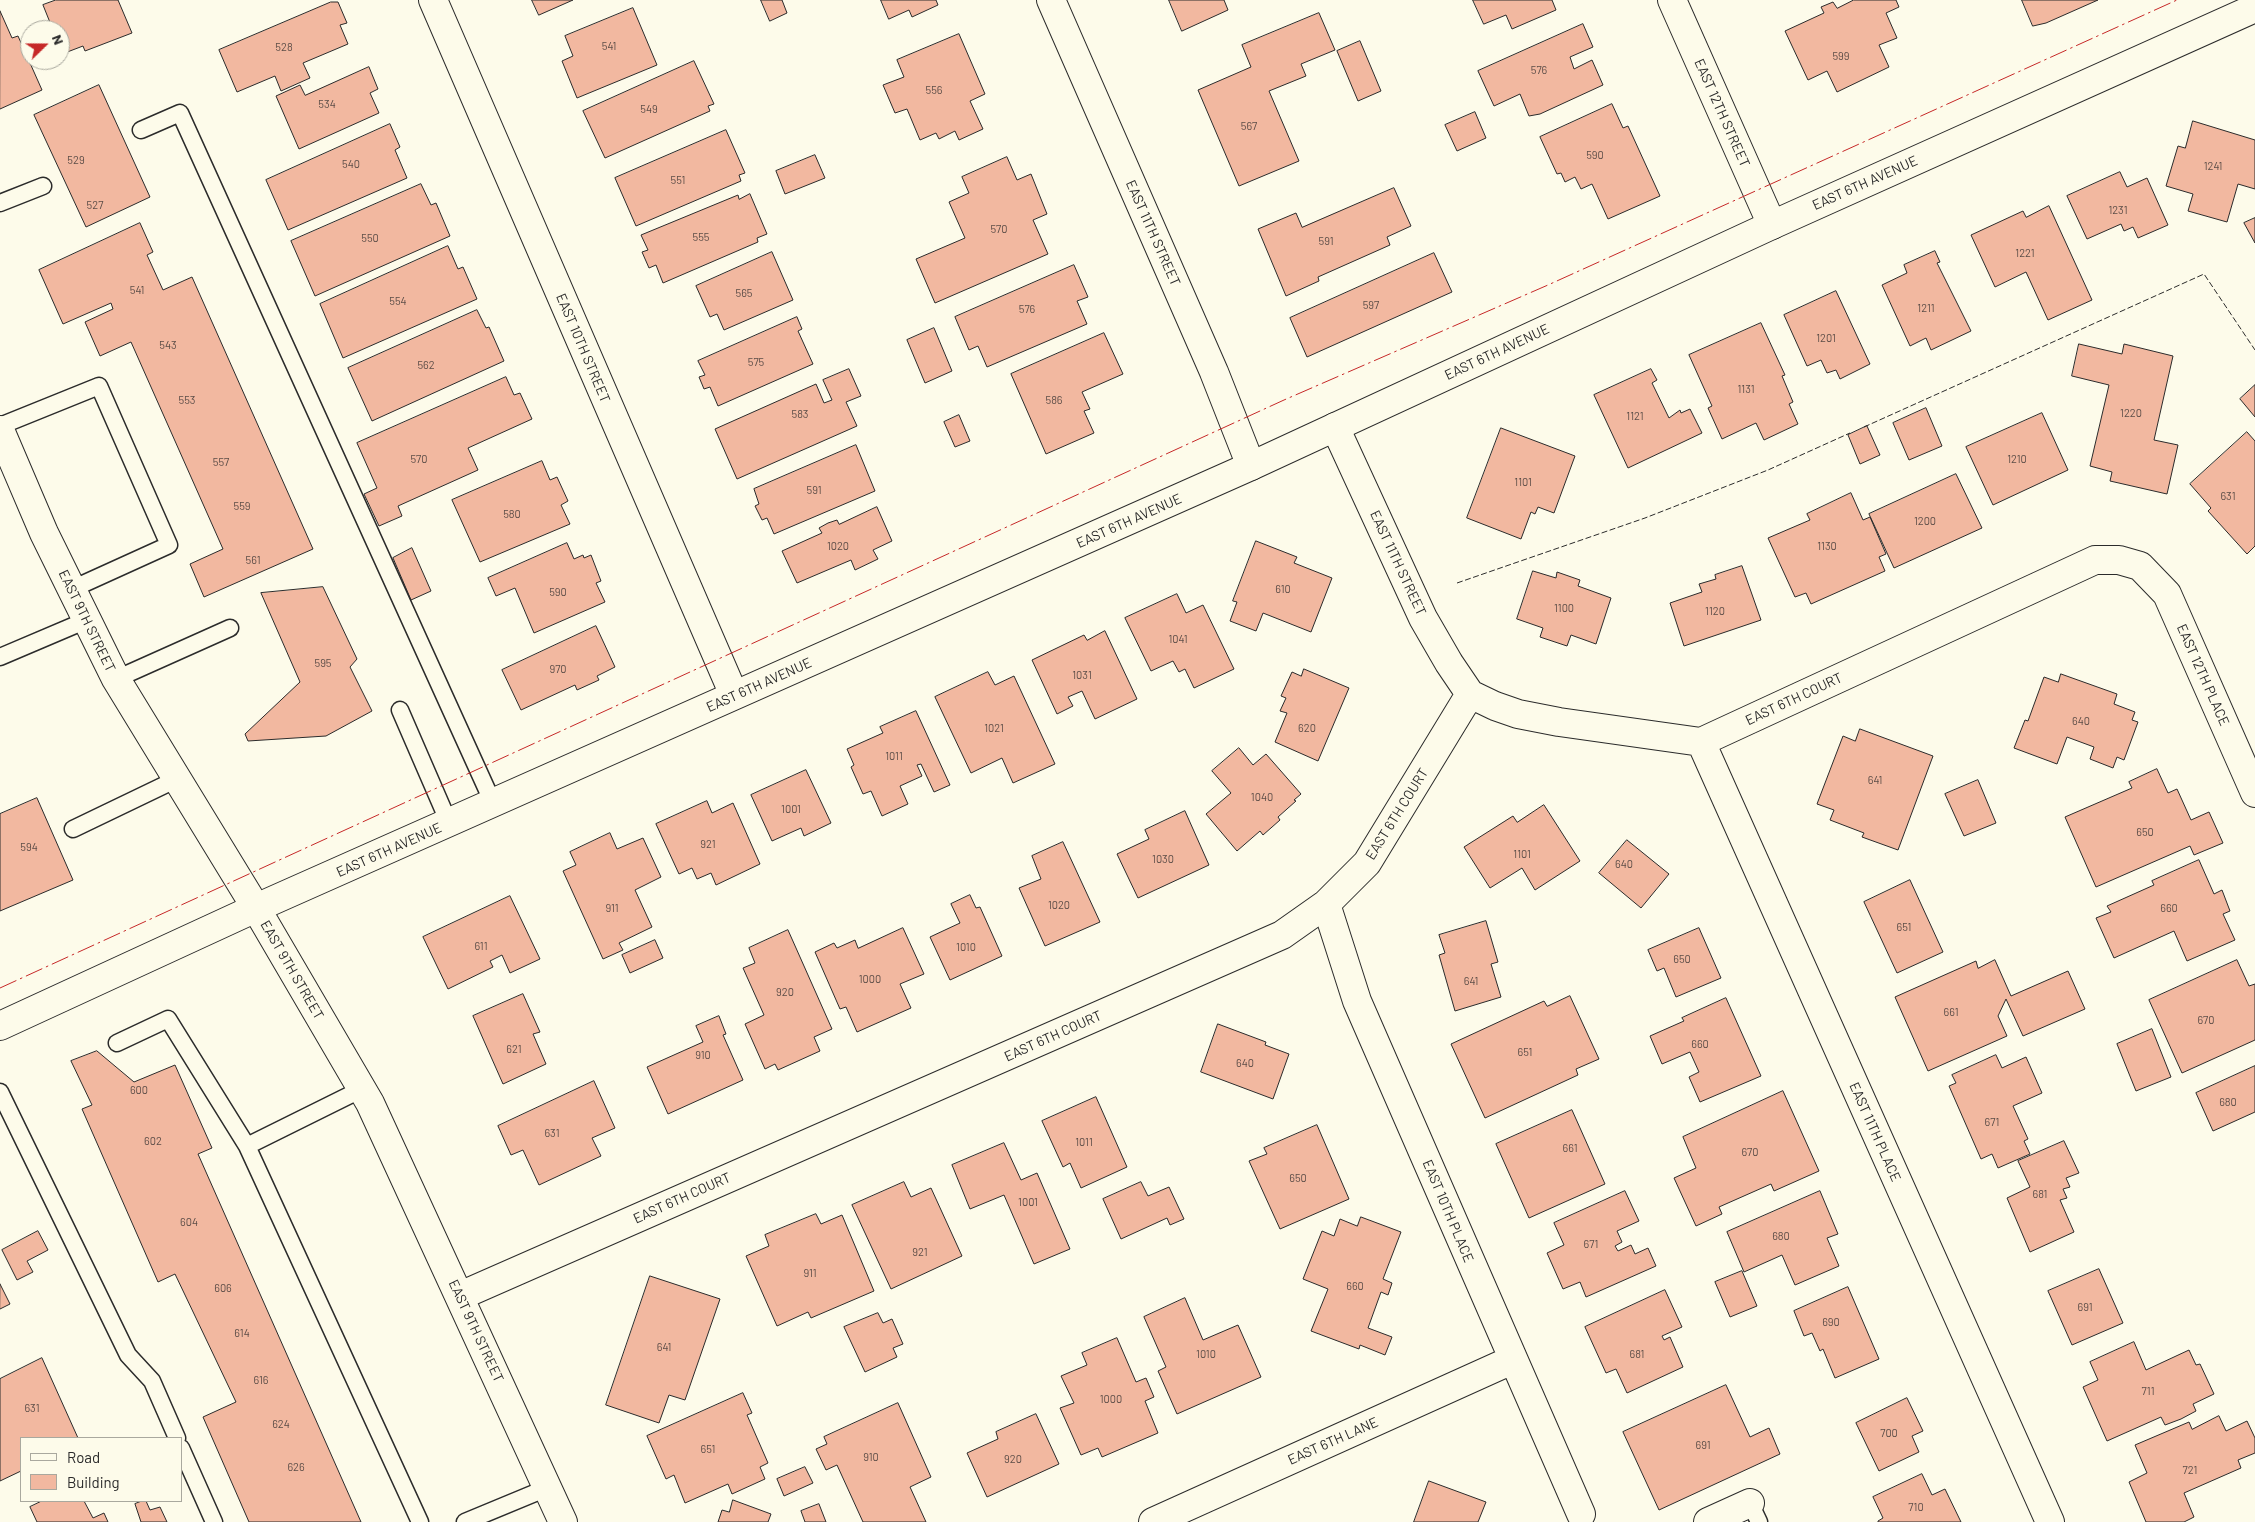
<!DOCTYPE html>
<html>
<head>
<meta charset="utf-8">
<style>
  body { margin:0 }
  #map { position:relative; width:2255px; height:1522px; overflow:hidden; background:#fdfbea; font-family:Barlow,sans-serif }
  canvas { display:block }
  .legend { position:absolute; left:20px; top:1437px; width:162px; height:65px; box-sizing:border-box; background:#fdfbea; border:1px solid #a9a89e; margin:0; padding:6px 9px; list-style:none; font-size:15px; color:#2b2b2b }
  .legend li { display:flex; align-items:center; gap:10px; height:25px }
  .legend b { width:25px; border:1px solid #a9a89e }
  .north { position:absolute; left:20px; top:20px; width:50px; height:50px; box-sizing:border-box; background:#fdfbea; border:1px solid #a9a89e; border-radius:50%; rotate:68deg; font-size:14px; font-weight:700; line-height:20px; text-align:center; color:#2b2b2b }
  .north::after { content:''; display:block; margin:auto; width:18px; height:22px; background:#c62828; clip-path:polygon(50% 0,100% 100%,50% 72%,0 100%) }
</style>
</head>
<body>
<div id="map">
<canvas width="2255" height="1522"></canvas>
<ul class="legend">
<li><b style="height:6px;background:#fdfbea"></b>Road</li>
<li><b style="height:14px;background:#f2b8a0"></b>Building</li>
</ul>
<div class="north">N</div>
</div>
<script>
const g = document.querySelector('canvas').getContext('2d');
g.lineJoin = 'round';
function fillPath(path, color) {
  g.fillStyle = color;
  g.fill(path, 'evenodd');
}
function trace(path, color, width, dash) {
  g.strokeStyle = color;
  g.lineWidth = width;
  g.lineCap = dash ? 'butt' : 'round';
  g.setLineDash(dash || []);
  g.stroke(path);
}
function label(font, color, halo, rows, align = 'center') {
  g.font = font + ' Barlow,sans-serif';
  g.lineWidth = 4;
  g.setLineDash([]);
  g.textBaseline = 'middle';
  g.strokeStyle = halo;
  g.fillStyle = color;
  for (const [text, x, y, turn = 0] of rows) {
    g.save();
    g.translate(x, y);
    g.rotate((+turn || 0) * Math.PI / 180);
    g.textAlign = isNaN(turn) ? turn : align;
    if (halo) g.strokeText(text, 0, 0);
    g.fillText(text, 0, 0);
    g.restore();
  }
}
const building = new Path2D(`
  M56,0H118L132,33L85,51L83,46L62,54L60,48V30H53L43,5Z
  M532,0H573L539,15Z
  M761,0H782L787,13L770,21Z
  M881,0H936L938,5L912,17L909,10L889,19Z
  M1169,0H1224L1228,10L1182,31Z
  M1473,0H1552L1556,10L1512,29L1506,15L1484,24Z
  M1854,0H1896L1899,7L1886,13L1897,38L1879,45L1889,67L1837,92L1827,71L1808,80L1785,31L1824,13L1821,7L1833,2L1837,8Z
  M2022,0H2098L2046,23L2033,26Z
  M331,2H338L347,23L340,25L348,44L303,63L310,78L281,91L275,76L237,92L219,50Z
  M633,8L657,65L577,98L562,61L573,56L565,36Z
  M0,11L12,38L18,36L42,90L0,109Z
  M1319,13L1335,50L1301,64L1306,76L1269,91L1299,161L1239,186L1198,90L1251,67L1242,45Z
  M1583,24L1593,47L1570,57L1574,69L1592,60L1603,85L1540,114L1529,116L1520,94L1494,106L1478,71Z
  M959,34L985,94L970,101L983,129L959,140L955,131L939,139L936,133L920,140L907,109L895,113L883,85L904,77L897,60Z
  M1360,41L1381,91L1358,101L1337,51Z
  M694,61L714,104L708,106L710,111L605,158L583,111Z
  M369,67L378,89L370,93L379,113L299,149L276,96L300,85L305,95Z
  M99,85L150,197L86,227L34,115Z
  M1612,104L1623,128L1628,126L1660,196L1608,219L1592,184L1581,189L1575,177L1565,182L1561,173L1557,174L1540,137Z
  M1475,112L1486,138L1457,151L1445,125Z
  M2193,121L2255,140V189L2238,184L2227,222L2188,211L2193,194L2166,186L2178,146L2185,148Z
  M390,124L400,147L395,150L407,178L288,230L266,180Z
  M726,130L745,173L739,175L741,181L636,226L615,178Z
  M815,155L825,178L785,194L776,171Z
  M1007,157L1017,180L1031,174L1047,214L1033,220L1048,254L935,303L916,259L965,238L949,202L969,193L962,177Z
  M2120,172L2127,187L2147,178L2168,225L2138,238L2133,227L2124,231L2121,224L2087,239L2067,196Z
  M421,184L431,205L436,203L450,236L315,296L291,241Z
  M1394,188L1411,226L1387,237L1390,245L1318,277L1319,281L1286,296L1258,229L1296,213L1302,227Z
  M750,194L767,234L757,238L758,242L663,283L656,265L649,268L642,252L648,250L641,235L738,195L739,199Z
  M2049,206L2092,300L2048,320L2026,272L1995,287L1971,235L2023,211L2026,217Z
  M2255,218V243L2244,223Z
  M140,223L153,252L147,255L163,290L192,277L313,549L204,597L190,564L223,549L131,342L100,356L85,322L113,309L111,303L63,324L39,270Z
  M448,246L458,269L463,267L477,299L343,358L320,304Z
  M1935,251L1940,262L1937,263L1971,331L1931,350L1926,338L1910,346L1882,285L1907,273L1904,265Z
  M772,252L793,300L724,330L717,314L710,317L696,286Z
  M1434,253L1452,292L1307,357L1290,318Z
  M1074,265L1088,297L1077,301L1087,324L987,367L978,346L969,350L955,317Z
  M1836,291L1870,364L1840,379L1836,370L1827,373L1821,360L1807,366L1784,315Z
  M477,310L486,328L489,327L504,361L372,421L348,368Z
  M797,317L802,329L798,331L813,364L718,406L710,387L704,389L699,377L705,375L698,361Z
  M1761,323L1785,375L1782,376L1793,402L1789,404L1798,424L1764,440L1756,423L1722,439L1708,408L1712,406L1689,355Z
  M934,328L952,371L925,383L907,340Z
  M1104,333L1123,374L1082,392L1090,409L1084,411L1094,433L1046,454L1011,374Z
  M2079,344L2122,354L2124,344L2173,356L2154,440L2178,445L2167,494L2110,481L2112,472L2090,466L2109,385L2072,376Z
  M849,369L861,396L846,402L857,426L737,479L715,429L816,384L824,403L832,400L823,380Z
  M1651,369L1657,380L1652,383L1669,418L1680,410L1681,413L1690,409L1702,433L1628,468L1594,395Z
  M506,377L514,395L520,393L532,419L468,448L478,470L398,506L402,516L379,526L364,494L377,488L357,443Z
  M2255,385V417L2240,399Z
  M1926,408L1942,446L1909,460L1893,423Z
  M2042,413L2068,470L1993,505L1966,447Z
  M959,415L970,441L955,447L944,422Z
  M1867,426L1880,455L1860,464L1848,435Z
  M1501,428L1575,456L1554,513L1538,507L1535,514L1531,512L1521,539L1467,518Z
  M2247,432L2255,441V546L2247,554L2208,511L2211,508L2190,484Z
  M856,445L875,491L774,534L767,518L762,520L755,506L759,504L754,489Z
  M542,461L550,480L557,477L568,501L561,505L570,524L480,562L452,500Z
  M1956,474L1982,528L1894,568L1869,514Z
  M1851,493L1863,520L1870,517L1886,554L1879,557L1885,571L1811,604L1806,593L1795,597L1768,538L1810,520L1807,514Z
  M877,507L892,541L873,550L878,559L855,570L851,560L797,583L782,551L822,533L819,528L828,523L837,520L839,524Z
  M1256,541L1297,557L1294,563L1332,578L1311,632L1263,613L1256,631L1230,621L1237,602L1233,601Z
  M567,543L574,559L583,555L584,558L591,555L601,581L596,583L605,602L534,633L515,588L496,596L488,578Z
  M412,548L431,591L411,600L393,558Z
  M1742,566L1761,620L1684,646L1670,603L1702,592L1699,584L1716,579L1715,575Z
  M1533,571L1556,578L1557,572L1580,580L1578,586L1611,598L1596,644L1571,635L1567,646L1540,637L1543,628L1517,619Z
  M323,587L357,659L350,667L372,711L326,736L248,741L245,734L300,682L261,593Z
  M1177,594L1186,613L1203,605L1234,669L1194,688L1185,669L1179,672L1173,661L1151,671L1125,618Z
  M596,626L615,667L597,676L599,680L577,690L575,685L521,710L502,670Z
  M1105,631L1137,699L1095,719L1082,691L1068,697L1073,706L1057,714L1032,660L1084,635L1087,640Z
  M1304,669L1349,688L1318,761L1275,742L1287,713L1280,711L1286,698L1281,696L1292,672L1301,676Z
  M988,672L995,685L1014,676L1055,764L1013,783L1002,758L971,773L935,697Z
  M2061,674L2117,694L2114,704L2135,712L2132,720L2138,722L2124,760L2117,757L2113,768L2090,759L2094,747L2067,737L2057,764L2014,748L2025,720L2028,721L2044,677L2058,682Z
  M916,711L950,785L934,792L921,764L917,765L922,776L900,786L908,804L882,816L871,791L863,794L851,767L854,765L847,749L883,733L880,727Z
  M1860,729L1933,756L1898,850L1862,837L1864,833L1830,820L1834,810L1817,804L1843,736L1855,741Z
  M1239,748L1253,765L1266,754L1301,794L1294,800L1296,801L1278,817L1280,820L1263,835L1260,831L1237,851L1206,814L1231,793L1212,771Z
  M2157,769L2168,793L2177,789L2191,820L2209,812L2223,843L2194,855L2190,846L2096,887L2065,817L2132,788L2129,782Z
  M806,770L831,823L804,836L801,828L772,841L751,795Z
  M1978,780L1996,823L1964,836L1945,794Z
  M37,798L73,880L0,911V814Z
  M707,801L712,813L733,803L760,864L716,885L711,873L697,879L692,868L679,874L656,824Z
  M1544,805L1580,861L1535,890L1522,868L1490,888L1464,847L1513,816L1517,822Z
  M1185,811L1209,865L1138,898L1117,854L1149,839L1145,830Z
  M610,833L617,849L643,838L661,877L635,890L652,927L619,943L623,950L603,959L563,871L576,865L570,852Z
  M1627,840L1669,874L1641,908L1599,873Z
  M1063,842L1100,922L1045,946L1019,888L1041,879L1032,856Z
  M2199,860L2214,894L2222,890L2230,911L2223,914L2235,940L2187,961L2174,931L2114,958L2096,918L2111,912L2107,906L2154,885L2152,881Z
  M1910,880L1943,952L1897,973L1864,902Z
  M970,895L976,908L980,907L1002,956L950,980L930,937L960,923L951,904Z
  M510,896L540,959L510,973L502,955L490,961L493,967L448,989L423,937Z
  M1486,921L1498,962L1491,964L1501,997L1455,1011L1439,955L1445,953L1439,935Z
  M903,928L924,974L900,984L911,1008L857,1032L846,1007L840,1009L815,952L834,943L837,948L855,940L858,948Z
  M1699,928L1721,978L1676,997L1664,968L1657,971L1648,950Z
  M788,930L832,1029L814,1037L820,1051L778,1070L775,1064L765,1069L745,1024L764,1015L743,968L755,963L749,948Z
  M655,940L663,958L630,973L622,955Z
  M1995,960L2011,996L2068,971L2085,1009L2023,1036L2006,999L1998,1016L2007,1036L1928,1071L1895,997L1976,961L1978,968Z
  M2237,960L2249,986L2255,984V1040L2182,1073L2149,1000Z
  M523,994L540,1032L533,1034L546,1064L503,1084L473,1016Z
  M1570,996L1599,1059L1576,1069L1578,1075L1485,1118L1451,1044L1544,1001L1547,1006Z
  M1726,998L1761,1076L1700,1102L1689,1077L1699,1072L1690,1052L1662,1064L1650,1036L1684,1021L1682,1018Z
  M719,1016L726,1034L723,1035L743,1080L668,1114L647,1067L703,1042L696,1026Z
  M1218,1024L1266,1042L1265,1045L1289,1054L1273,1099L1201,1072Z
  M2152,1029L2171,1077L2136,1091L2117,1044Z
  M97,1051L134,1082L175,1065L212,1148L198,1154L361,1522H249L203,1417L236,1402L175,1274L158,1282L82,1109L92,1105L71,1061Z
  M1996,1055L2002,1068L2026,1057L2042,1093L2013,1106L2028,1139L2024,1141L2030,1154L1998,1168L1992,1154L1981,1159L1949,1086L1956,1083L1952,1075Z
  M2255,1066V1112L2213,1131L2196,1093Z
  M594,1081L615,1128L592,1138L601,1156L539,1185L523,1150L511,1155L498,1126Z
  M1783,1091L1819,1171L1774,1191L1771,1184L1719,1207L1722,1214L1696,1226L1674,1178L1696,1168L1683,1137Z
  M1096,1097L1127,1167L1081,1188L1070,1163L1063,1167L1042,1121Z
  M1572,1110L1605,1184L1529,1218L1496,1144Z
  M1317,1125L1349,1199L1280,1229L1249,1161L1267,1154L1264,1148Z
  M2064,1141L2079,1173L2066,1178L2070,1187L2063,1189L2067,1198L2060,1200L2074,1232L2030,1252L2007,1198L2030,1187L2018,1161Z
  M1004,1143L1021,1180L1037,1173L1070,1249L1034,1264L1004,1195L970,1209L952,1165Z
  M904,1182L911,1197L931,1188L962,1256L891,1289L852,1205Z
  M1141,1182L1148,1196L1169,1187L1184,1219L1170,1225L1167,1218L1121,1239L1103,1199Z
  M1625,1191L1639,1221L1617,1231L1622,1242L1615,1246L1618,1251L1631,1245L1635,1254L1648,1248L1656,1266L1586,1297L1580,1282L1563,1289L1547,1253L1564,1245L1554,1223Z
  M1820,1191L1838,1234L1827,1238L1839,1266L1795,1285L1782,1255L1744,1272L1727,1232Z
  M816,1214L821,1224L842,1215L874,1291L811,1318L808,1312L777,1326L746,1256L769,1246L765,1235Z
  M1361,1217L1401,1232L1383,1279L1392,1283L1388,1295L1381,1292L1368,1328L1392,1337L1385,1355L1360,1345L1359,1349L1311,1331L1328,1289L1303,1279L1322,1231L1334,1236L1340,1219L1357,1226Z
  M38,1231L48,1250L27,1261L33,1272L17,1280L2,1250Z
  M2099,1269L2123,1323L2072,1345L2048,1291Z
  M1742,1271L1757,1306L1730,1317L1715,1282Z
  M650,1276L720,1299L685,1400L669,1395L659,1423L606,1405Z
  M0,1284L10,1304L0,1309Z
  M1848,1287L1879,1359L1835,1378L1823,1349L1820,1351L1812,1333L1804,1336L1794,1311Z
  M1665,1290L1682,1327L1662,1336L1664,1340L1670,1337L1683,1367L1627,1393L1616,1369L1606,1373L1585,1327Z
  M1185,1298L1203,1340L1238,1325L1261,1377L1177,1414L1158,1371L1166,1367L1144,1317Z
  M878,1313L883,1323L892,1319L903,1344L893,1348L897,1357L865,1372L844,1327Z
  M1117,1338L1136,1382L1146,1378L1154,1397L1145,1401L1158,1433L1102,1457L1098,1448L1081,1455L1060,1408L1074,1403L1061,1376L1087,1365L1082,1353Z
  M2134,1342L2146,1370L2189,1350L2196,1365L2200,1364L2214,1394L2193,1404L2196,1411L2181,1419L2165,1425L2161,1417L2107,1441L2083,1387L2098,1380L2090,1362Z
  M42,1358L78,1438H21V1471L0,1481V1379Z
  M1726,1385L1750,1437L1769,1428L1780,1454L1659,1510L1623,1432Z
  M743,1393L752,1413L747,1415L768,1463L760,1467L765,1479L732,1494L728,1484L685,1503L674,1475L666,1479L647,1436Z
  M1907,1398L1923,1431L1912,1436L1919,1452L1879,1471L1856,1423Z
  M898,1403L931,1477L910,1487L926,1522H863L837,1465L826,1470L816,1449L827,1444L824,1437Z
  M1036,1414L1059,1464L987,1497L967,1453L998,1439L996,1432Z
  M2219,1416L2226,1431L2247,1421L2255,1438V1453L2238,1460L2241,1468L2184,1493L2194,1517L2184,1522H2146L2129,1482L2147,1473L2135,1445L2189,1422L2192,1429Z
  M805,1467L813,1483L784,1496L777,1479Z
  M1922,1474L1932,1495L1945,1489L1961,1522H1878V1521L1883,1518L1873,1497Z
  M1429,1481L1486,1502L1478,1522H1414Z
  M733,1500L771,1514L768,1522H718L722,1510L729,1512Z
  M42,1501H84L93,1518L104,1513L108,1522H37L30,1507Z
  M142,1501H146L150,1510L160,1507L167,1522H141L135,1504Z
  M819,1504L826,1522H805L801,1511Z`);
fillPath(building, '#f2b8a0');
trace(building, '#2b2b2b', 1);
const service = new Path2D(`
  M141,130L180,113L493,803
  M0,203L43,186
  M0,426L99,386L169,545L72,589
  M0,657L87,620
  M116,679L230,628
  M400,710L449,823
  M73,829L177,779
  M117,1043L168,1019L247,1146L362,1089
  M0,1092L128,1355L152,1381L177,1438
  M247,1146L420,1522
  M181,1448L214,1522
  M1750,1503L1759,1522
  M465,1522L547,1488`);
const minor = new Path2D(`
  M433,0L734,695
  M1051,0L1214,372L1251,466
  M1672,0L1772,225
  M1335,427L1423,618L1449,663L1470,694L1495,706L1518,714L1559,722L1701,742L2095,560H2119L2140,566L2167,594L2255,793
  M1701,742L2050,1522
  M1326,904L1357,1001L1581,1514
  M460,1296L1282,935L1326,904L1367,863L1470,694
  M1153,1522L1512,1360
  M1708,1522L1750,1503`);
const tertiary = new Path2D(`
  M0,1026L256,908L1251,466L1772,225L2255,8`);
const secondary = new Path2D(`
  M0,430L44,533L116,679L256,908L370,1103L563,1522`);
trace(service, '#2b2b2b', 19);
trace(minor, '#2b2b2b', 30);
trace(tertiary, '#2b2b2b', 30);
trace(secondary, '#2b2b2b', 30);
trace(service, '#fdfbea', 16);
trace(minor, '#fdfbea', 28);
trace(tertiary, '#fdfbea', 28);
trace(secondary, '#fdfbea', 28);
trace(new Path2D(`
  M1864,427L2204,274L2255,350
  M1457,583L1645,518L1768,470L1850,433`), '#2b2b2b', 1, [6, 2.5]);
trace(new Path2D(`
  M0,988L1284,400L1548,285L2177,0`), '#c62828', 1, [18, 4, 2.5, 4]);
label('11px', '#5d4e48', null, [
  ["541",609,46],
  ["528",284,47],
  ["599",1841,56],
  ["576",1539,70],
  ["556",934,90],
  ["534",327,104],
  ["549",649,109],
  ["567",1249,126],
  ["590",1595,155],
  ["529",76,160],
  ["540",351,164],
  ["1241",2213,166],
  ["551",678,180],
  ["527",95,205],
  ["1231",2118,210],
  ["570",999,229],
  ["555",701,237],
  ["550",370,238],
  ["591",1326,241],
  ["1221",2025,253],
  ["541",137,290],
  ["565",744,293],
  ["554",398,301],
  ["597",1371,305],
  ["1211",1926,308],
  ["576",1027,309],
  ["1201",1826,338],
  ["543",168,345],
  ["575",756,362],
  ["562",426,365],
  ["1131",1746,389],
  ["553",187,400],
  ["586",1054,400],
  ["1220",2131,413],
  ["583",800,414],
  ["1121",1635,416],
  ["570",419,459],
  ["1210",2017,459],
  ["557",221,462],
  ["1101",1523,482],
  ["591",814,490],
  ["631",2228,496],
  ["559",242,506],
  ["580",512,514],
  ["1200",1925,521],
  ["1020",838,546],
  ["1130",1827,546],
  ["561",253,560],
  ["610",1283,589],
  ["590",558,592],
  ["1100",1564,608],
  ["1120",1715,611],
  ["1041",1178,639],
  ["595",323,663],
  ["970",558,669],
  ["1031",1082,675],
  ["640",2081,721],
  ["1021",994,728],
  ["620",1307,728],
  ["1011",894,756],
  ["641",1875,780],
  ["1040",1262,797],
  ["1001",791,809],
  ["650",2145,832],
  ["921",708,844],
  ["594",29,847],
  ["1101",1522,854],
  ["1030",1163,859],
  ["640",1624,864],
  ["1020",1059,905],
  ["911",612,908],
  ["660",2169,908],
  ["651",1904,927],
  ["611",481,946],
  ["1010",966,947],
  ["650",1682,959],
  ["1000",870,979],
  ["641",1471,981],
  ["920",785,992],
  ["661",1951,1012],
  ["670",2206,1020],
  ["660",1700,1044],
  ["621",514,1049],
  ["651",1525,1052],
  ["910",703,1055],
  ["640",1245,1063],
  ["600",139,1090],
  ["680",2228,1102],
  ["671",1992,1122],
  ["631",552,1133],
  ["602",153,1141],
  ["1011",1084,1142],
  ["661",1570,1148],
  ["670",1750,1152],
  ["650",1298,1178],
  ["681",2040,1194],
  ["1001",1028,1202],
  ["604",189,1222],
  ["680",1781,1236],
  ["671",1591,1244],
  ["921",920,1252],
  ["911",810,1273],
  ["660",1355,1286],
  ["606",223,1288],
  ["691",2085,1307],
  ["690",1831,1322],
  ["614",242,1333],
  ["641",664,1347],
  ["1010",1206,1354],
  ["681",1637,1354],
  ["616",261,1380],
  ["711",2148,1391],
  ["1000",1111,1399],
  ["631",32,1408],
  ["624",281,1424],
  ["700",1889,1433],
  ["691",1703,1445],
  ["651",708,1449],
  ["910",871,1457],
  ["920",1013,1459],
  ["626",296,1467],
  ["721",2190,1470],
  ["710",1916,1507]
]);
label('14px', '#2b2b2b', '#fdfbea', [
  ["EAST 12TH STREET",1722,113,66],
  ["EAST 6TH AVENUE",1865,183,-24],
  ["EAST 11TH STREET",1153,233,66],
  ["EAST 10TH STREET",583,348,67],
  ["EAST 6TH AVENUE",1497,352,-25],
  ["EAST 6TH AVENUE",1129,521,-24],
  ["EAST 11TH STREET",1398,563,65],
  ["EAST 9TH STREET",87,621,64],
  ["EAST 12TH PLACE",2203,675,66],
  ["EAST 6TH AVENUE",759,685,-24],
  ["EAST 6TH COURT",1794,699,-25],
  ["EAST 6TH COURT",1397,814,-58],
  ["EAST 6TH AVENUE",389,850,-24],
  ["EAST 9TH STREET",292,970,60],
  ["EAST 6TH COURT",1053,1036,-24],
  ["EAST 11TH PLACE",1875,1132,66],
  ["EAST 6TH COURT",682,1198,-24],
  ["EAST 10TH PLACE",1448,1211,67],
  ["EAST 9TH STREET",476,1331,65],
  ["EAST 6TH LANE",1333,1441,-24]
]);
</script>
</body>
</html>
